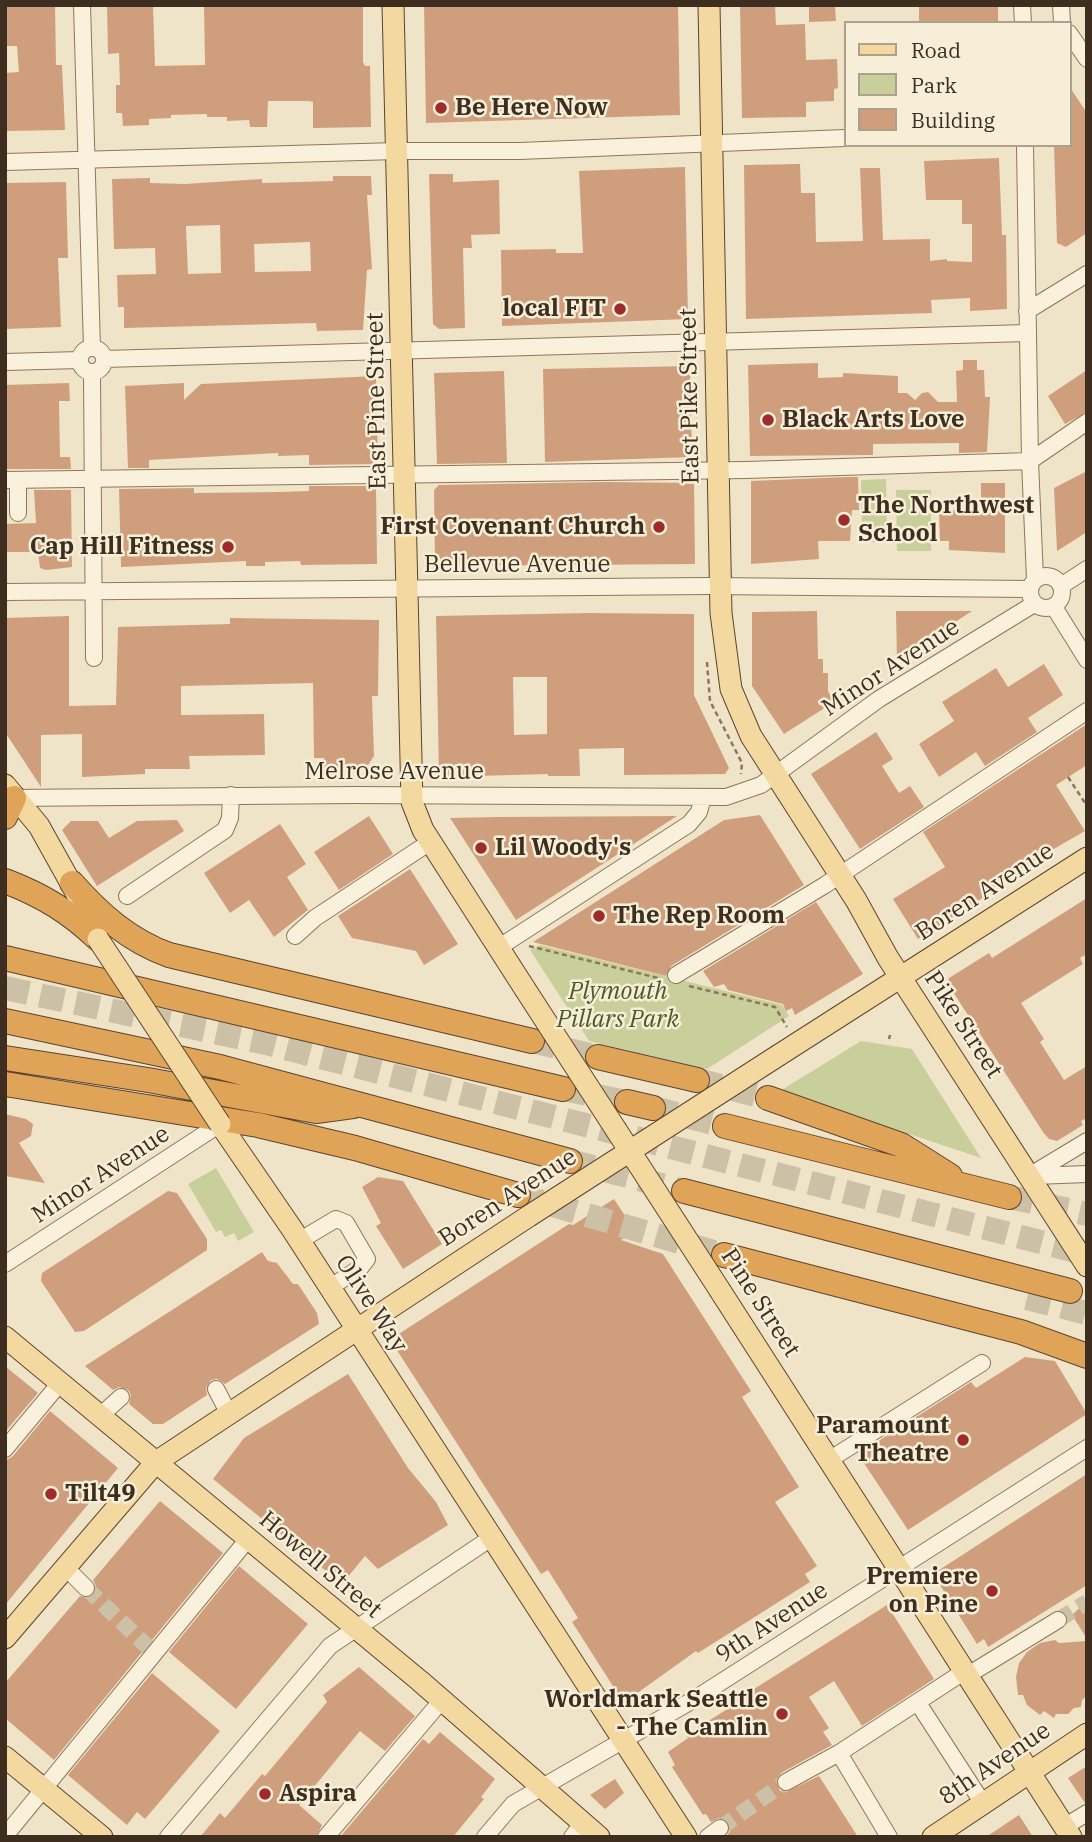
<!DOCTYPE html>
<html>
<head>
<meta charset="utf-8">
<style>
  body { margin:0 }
  #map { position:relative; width:1092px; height:1842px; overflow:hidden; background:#f0e4c8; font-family:"IBM Plex Serif",serif }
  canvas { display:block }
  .frame { position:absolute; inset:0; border:7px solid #3d2e20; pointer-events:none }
  .legend { position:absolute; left:844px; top:21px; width:228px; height:126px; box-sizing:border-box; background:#f7eed8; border:2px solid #ada18e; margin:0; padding:9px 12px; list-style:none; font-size:21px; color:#3d2e20 }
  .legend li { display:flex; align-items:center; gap:14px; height:35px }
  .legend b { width:35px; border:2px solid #ada18e }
</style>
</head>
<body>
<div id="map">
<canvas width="1092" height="1842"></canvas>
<div class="frame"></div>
<ul class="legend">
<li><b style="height:9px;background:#f3d9a0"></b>Road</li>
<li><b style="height:19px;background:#c9cf9b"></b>Park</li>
<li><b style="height:19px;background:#cf9f7d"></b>Building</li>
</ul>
</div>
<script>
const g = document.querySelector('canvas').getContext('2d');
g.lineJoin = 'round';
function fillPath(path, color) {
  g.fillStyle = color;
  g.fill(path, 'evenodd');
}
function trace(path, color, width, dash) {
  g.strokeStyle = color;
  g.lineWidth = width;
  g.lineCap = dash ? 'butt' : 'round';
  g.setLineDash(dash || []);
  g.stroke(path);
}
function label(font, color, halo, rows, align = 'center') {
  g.font = font + ' "IBM Plex Serif",serif';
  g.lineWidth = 5;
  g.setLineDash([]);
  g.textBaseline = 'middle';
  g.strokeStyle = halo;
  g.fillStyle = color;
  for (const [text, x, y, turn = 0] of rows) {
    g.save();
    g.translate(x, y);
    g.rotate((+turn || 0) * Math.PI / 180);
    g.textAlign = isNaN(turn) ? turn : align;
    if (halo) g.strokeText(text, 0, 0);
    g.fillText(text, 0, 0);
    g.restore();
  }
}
fillPath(new Path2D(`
  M886,479L887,542H862L861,480Z
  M896,490H931V551H897Z
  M540,945L782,1005L789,1016L707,1069L589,1041L530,950Z
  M861,1041L912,1049L981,1158L780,1091Z
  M216,1168L254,1232L238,1241L234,1233L225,1237L221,1230L216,1232L188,1184Z`), '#c9cf9b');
fillPath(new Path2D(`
  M5,5H55L56,65H62L65,130L5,131V73L19,72L17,46H5Z
  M107,5H153L155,66L205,65L204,5H363V62L365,66H370L371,127L313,128V102L309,101H268L267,127H250L249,120L227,121V117H207V114L171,115V118L149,119V125L123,126L122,113H116V85H120L119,53L108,54Z
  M424,5H678L680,115L426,123Z
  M740,5H775L776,25L805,24L806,60L837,59L838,88L834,89V101L806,102V117L742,118Z
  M809,5H835L836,21L809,22Z
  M919,5H998V23H919Z
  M1069,86L1087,113V233L1066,247L1057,243L1054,145H1069Z
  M999,158L1002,235H1006L1007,309L970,311V298L931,300L932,313L746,319L744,165L800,164L801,193H815L816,242L863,241L860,168H880L883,240L930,239V261L947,259V261L972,262V224H962V200H926L924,161Z
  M685,167L688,319L502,326L501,250L556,249V253H583L579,171Z
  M429,174H453V182L499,180L500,234L471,235L472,248H463L465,328L439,329L433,324Z
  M333,176H371L372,195H367L372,269L367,270L363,330L317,331L316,323L124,328V307H118L117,275L156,274L155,248L114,249L112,179L150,178V183L185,184L262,179V183L333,181ZM220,225L221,273L188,274L186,226ZM310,242L311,271L255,272L254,244Z
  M66,182L68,258H58L61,327L5,329V183Z
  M963,360H977V370H984L985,397H990L987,452L959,453V443L873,444V455L750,456L748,365L818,363V378L843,377V373L898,376V393H907L915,400L922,393L928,392L938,402H957L956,371L963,370Z
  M690,366L692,457L545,462L543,369Z
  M1087,370V412L1065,424L1048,396Z
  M504,371L507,463L437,464L434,373Z
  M376,376L378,464L309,465V455L278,456V453L149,460V468H128L125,386L184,383V400L201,384Z
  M69,383L70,401H59L60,457H70L71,469H5V385Z
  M1087,471V532L1057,551L1054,488Z
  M846,477H858L859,510H852L850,541H818L819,559L751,564V481Z
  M606,482L694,483L695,564L440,566L435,560L434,490L439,485Z
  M981,483H1005V553L949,550V541H940L939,510H981Z
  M309,486H376L377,564L301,565L300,561L265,562V566H246V561L121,567L119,489L194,488V493L280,492L309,491Z
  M34,490H71L72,567L46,570L40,568L38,552H5V524L36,523Z
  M817,611L818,659H823V673H828V691L834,702L784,734L752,686V612Z
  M896,611H972L897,660Z
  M588,613L694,614V695L729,768L725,774L624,775V748L579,749L580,776H548V774L439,777L436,616ZM513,677H547V734L514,735Z
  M69,616V706L116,705L118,627L230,624V618L379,620L378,696H372L374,756L366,768H324V758H314L313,683L181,686V715L264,714L265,755L189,756L190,769H145V774L82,777V734L41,735V787L5,732V618Z
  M1044,664L1063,695L1028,718L1037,732L985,766L976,752L939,777L919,744L954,721L942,702L996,668L1008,687Z
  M1087,724V765L1056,785L1085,831L1026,865L987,892L989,894L918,939L893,899L945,867L923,832Z
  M876,732L893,759L882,766L899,793L910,786L924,807L860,849L811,774Z
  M760,815L804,885L671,966L666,976L533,942L724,820Z
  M369,816L393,854L339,890L314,852Z
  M677,816L516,920L450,818L497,817Z
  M177,820L184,831L97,886L62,830L71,821H98L109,838L137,821Z
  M280,824L306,864L287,877L308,910L274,937L249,900L230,913L204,873Z
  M410,869L458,944L424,965L416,951L352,938L338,916Z
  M1087,898V954L1080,958L1083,964L1021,1003L1044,1039L1040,1042L1064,1080L1087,1066V1118L1081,1121L1083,1125L1057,1141L1049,1139L1043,1132L948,984L949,978L989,953L992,958Z
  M816,902L863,974L795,1015L792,1008L786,1011L783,1004L728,990L724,984L714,987L703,971Z
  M5,1114L26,1119L33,1124L31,1136L19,1143L45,1183L5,1176Z
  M378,1177L403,1181L442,1244L403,1269L376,1226L381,1223L362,1187Z
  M168,1191L177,1193L207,1239V1250L84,1331L75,1332L41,1281L42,1273Z
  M614,1199L635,1231L621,1240L663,1254L751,1391L742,1397L799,1487L775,1502L817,1566L805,1574L810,1582L698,1653L696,1651L629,1699L623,1691L618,1694L572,1622L578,1618L548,1570L541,1574L393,1344L397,1341L394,1337L569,1224L573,1225Z
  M262,1252L268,1261L277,1263L293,1284H298L317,1313L319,1324L225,1384L217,1379L211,1380L206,1388L207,1395L163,1424H153L129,1404L131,1395L128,1390L119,1387L113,1390L85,1366Z
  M1025,1357L1055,1361L1087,1414L908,1530L858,1454L971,1382L976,1388Z
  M5,1366L38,1393L5,1432Z
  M348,1374L408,1468L436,1502L448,1525L378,1569L365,1556L342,1584L213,1479L244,1438Z
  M50,1411L118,1468L5,1605V1461L13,1456Z
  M1087,1474V1585L988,1647L984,1639L977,1644L933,1574Z
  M160,1501L223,1553L54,1760L5,1718V1683L80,1596L88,1598L94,1595L96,1586L93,1580Z
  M239,1566L308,1624L236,1709L169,1652Z
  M1087,1601V1639L1072,1615Z
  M887,1605L934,1679L862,1726L834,1681L809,1697L829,1728L823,1732L832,1745L781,1773L776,1781L780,1791L786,1792L819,1776L858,1837H726L730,1831L729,1822L719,1818L711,1822L706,1814L703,1815L672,1767L675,1765L668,1752L688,1738L686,1735L737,1703L735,1701Z
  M1055,1640L1059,1643L1087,1641V1696L1082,1700L1081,1707L1074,1708L1068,1714H1056L1054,1718L1044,1711L1040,1715L1027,1705L1023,1695H1018L1016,1677L1019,1663L1027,1652L1040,1643Z
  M359,1667L415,1716L385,1751L360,1731L299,1805L322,1825L316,1837H200L220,1813L225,1818L262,1774L265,1776L327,1702L323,1695Z
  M152,1673L220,1731L145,1819L137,1812L127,1825L68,1775Z
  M440,1732L495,1779L481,1797L484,1799L453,1837H340L423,1739L429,1744Z
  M1087,1766V1803H1085L1068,1778Z
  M615,1779L624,1793L605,1809L590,1795Z
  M1019,1815L1033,1837H986Z`), '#cf9f7d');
trace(new Path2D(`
  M86,1588L151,1650
  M1058,1620L1087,1602
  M720,1828L786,1782`), '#ccc0a6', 16, [16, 8]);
trace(new Path2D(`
  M5,988L266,1043L1087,1254
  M532,1041L598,1057
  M697,1080L768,1098
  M563,1089L627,1102
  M653,1108L725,1126
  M570,1161L684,1191
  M518,1195L724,1255
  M1009,1197L1087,1214
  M1027,1298L1087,1313`), '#ccc0a6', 24, [24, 12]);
const minor = new Path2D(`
  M82,5L92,348
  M1022,5L1023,23
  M1061,5L1062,23
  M1069,33L1087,59
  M1025,145L1030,461L1035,579
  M5,162L397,151H519L845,138
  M1027,311L1087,274
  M80 360a12 12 0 1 1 24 0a12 12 0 1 1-24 0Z
  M104,359L1027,333
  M5,362L80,360
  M92,372L94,658
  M5,480L746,470L1030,461L1087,422
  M18,480V513
  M1030 592a16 16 0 1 1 32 0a16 16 0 1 1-32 0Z
  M1061,586L1087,569
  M5,592L708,586L1030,589
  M1054,607L1087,660
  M8,798L355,795L726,797L761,785L879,699L1034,604
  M127,896L225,830L230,818L231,795
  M295,936L315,918L430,842
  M498,948L689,824L699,812L703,797
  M676,975L825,885L1087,711
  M1029,1176L1087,1141
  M1035,1176L1087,1174
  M299,1241L336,1219L346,1223L367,1259L360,1268L329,1288
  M5,1264L220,1124
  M216,1389L229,1414
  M100,1416L121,1397
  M5,1449L60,1383
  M829,1460L982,1363
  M66,1568L86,1588
  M968,1675L1058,1620
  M918,1703L984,1805
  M786,1782L839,1753
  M1064,1827L1087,1813
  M5,1836L248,1539
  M168,1837L330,1646L491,1538
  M326,1837L442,1700
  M485,1837L513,1804L693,1700L1087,1448
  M572,1837L583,1823
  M708,1837L720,1828
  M889,1837L839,1753L965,1671`);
const major = new Path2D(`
  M393,5L412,802L423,830L525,989
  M709,5L721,613L731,689L751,736L856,900L888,958L1087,1266
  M5,785L39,826L78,896
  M779,1055L1087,858
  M220,1124L292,1229L686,1837
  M721,1292L1071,1837
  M5,1337L420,1681L599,1837
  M5,1638L156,1462L529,1216
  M5,1757L102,1837
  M933,1837L1087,1734`);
const highway = new Path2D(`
  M5,817L14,798
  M5,881C42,895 70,912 98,939
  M72,883C100,915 130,941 169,955L532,1041
  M5,958L563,1089
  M5,1021L220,1067L570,1161
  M598,1057L697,1080
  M5,1058L148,1080L316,1111L353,1106
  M5,1084L258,1125L355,1148L518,1195
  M768,1098L901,1145L950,1176
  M627,1102L653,1108
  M725,1126L1009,1197
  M684,1191L1070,1291
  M724,1255L1021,1332L1087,1356`);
trace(minor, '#8d765c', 18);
trace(major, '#5b4430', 23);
trace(highway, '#5b4430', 26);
trace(new Path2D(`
  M707,662L710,701L742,763L741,774
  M1068,777L1087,806
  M529,946L662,979
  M689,986L775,1007L787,1027
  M889,1039L890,1035`), '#8d765c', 2.5, [5, 3.5]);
trace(minor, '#faf1dc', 16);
trace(major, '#f3d9a0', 21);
trace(highway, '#e0a458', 24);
const majorBridge = new Path2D(`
  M98,939L220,1124
  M525,989L721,1292
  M529,1216L779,1055`);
trace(majorBridge, '#5b4430', 23, []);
trace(majorBridge, '#f3d9a0', 21);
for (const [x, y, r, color] of [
  [441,108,7,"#9e2a2b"],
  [620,309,7,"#9e2a2b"],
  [768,420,7,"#9e2a2b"],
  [844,520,7,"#9e2a2b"],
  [659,527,7,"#9e2a2b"],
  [228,547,7,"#9e2a2b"],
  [481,848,7,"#9e2a2b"],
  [599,916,7,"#9e2a2b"],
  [963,1440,7,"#9e2a2b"],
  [51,1494,7,"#9e2a2b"],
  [992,1591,7,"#9e2a2b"],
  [782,1714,7,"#9e2a2b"],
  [265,1794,7,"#9e2a2b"]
]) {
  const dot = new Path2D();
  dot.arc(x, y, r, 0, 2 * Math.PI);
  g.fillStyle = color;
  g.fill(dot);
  trace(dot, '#f7eed8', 2.5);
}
label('bold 24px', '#3d2e20', '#f7eed8', [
  ["Be Here Now",455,108],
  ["local FIT",606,309,"right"],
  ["Black Arts Love",782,420],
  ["The Northwest",858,506],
  ["School",858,534],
  ["First Covenant Church",645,527,"right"],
  ["Cap Hill Fitness",214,547,"right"],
  ["Lil Woody's",495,848],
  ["The Rep Room",613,916],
  ["Paramount",949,1426,"right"],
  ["Theatre",949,1454,"right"],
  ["Tilt49",65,1494],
  ["Premiere",978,1577,"right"],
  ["on Pine",978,1605,"right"],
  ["Worldmark Seattle",768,1700,"right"],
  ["- The Camlin",768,1728,"right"],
  ["Aspira",279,1794]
], 'left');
label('24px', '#3d2e20', '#f7eed8', [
  ["East Pike Street",690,396,-91],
  ["East Pine Street",377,401,-91],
  ["Bellevue Avenue",517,565],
  ["Minor Avenue",891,668,-33],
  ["Melrose Avenue",394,772],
  ["Boren Avenue",985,892,-33],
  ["Pike Street",963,1025,57],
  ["Minor Avenue",101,1175,-33],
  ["Boren Avenue",508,1198,-33],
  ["Pine Street",760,1303,57],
  ["Olive Way",371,1304,57],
  ["Howell Street",320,1565,40],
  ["9th Avenue",772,1623,-33],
  ["8th Avenue",995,1764,-34]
]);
label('italic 24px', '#4d5a26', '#f7eed8', [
  ["Plymouth",618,992],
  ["Pillars Park",618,1020]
]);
</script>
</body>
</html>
